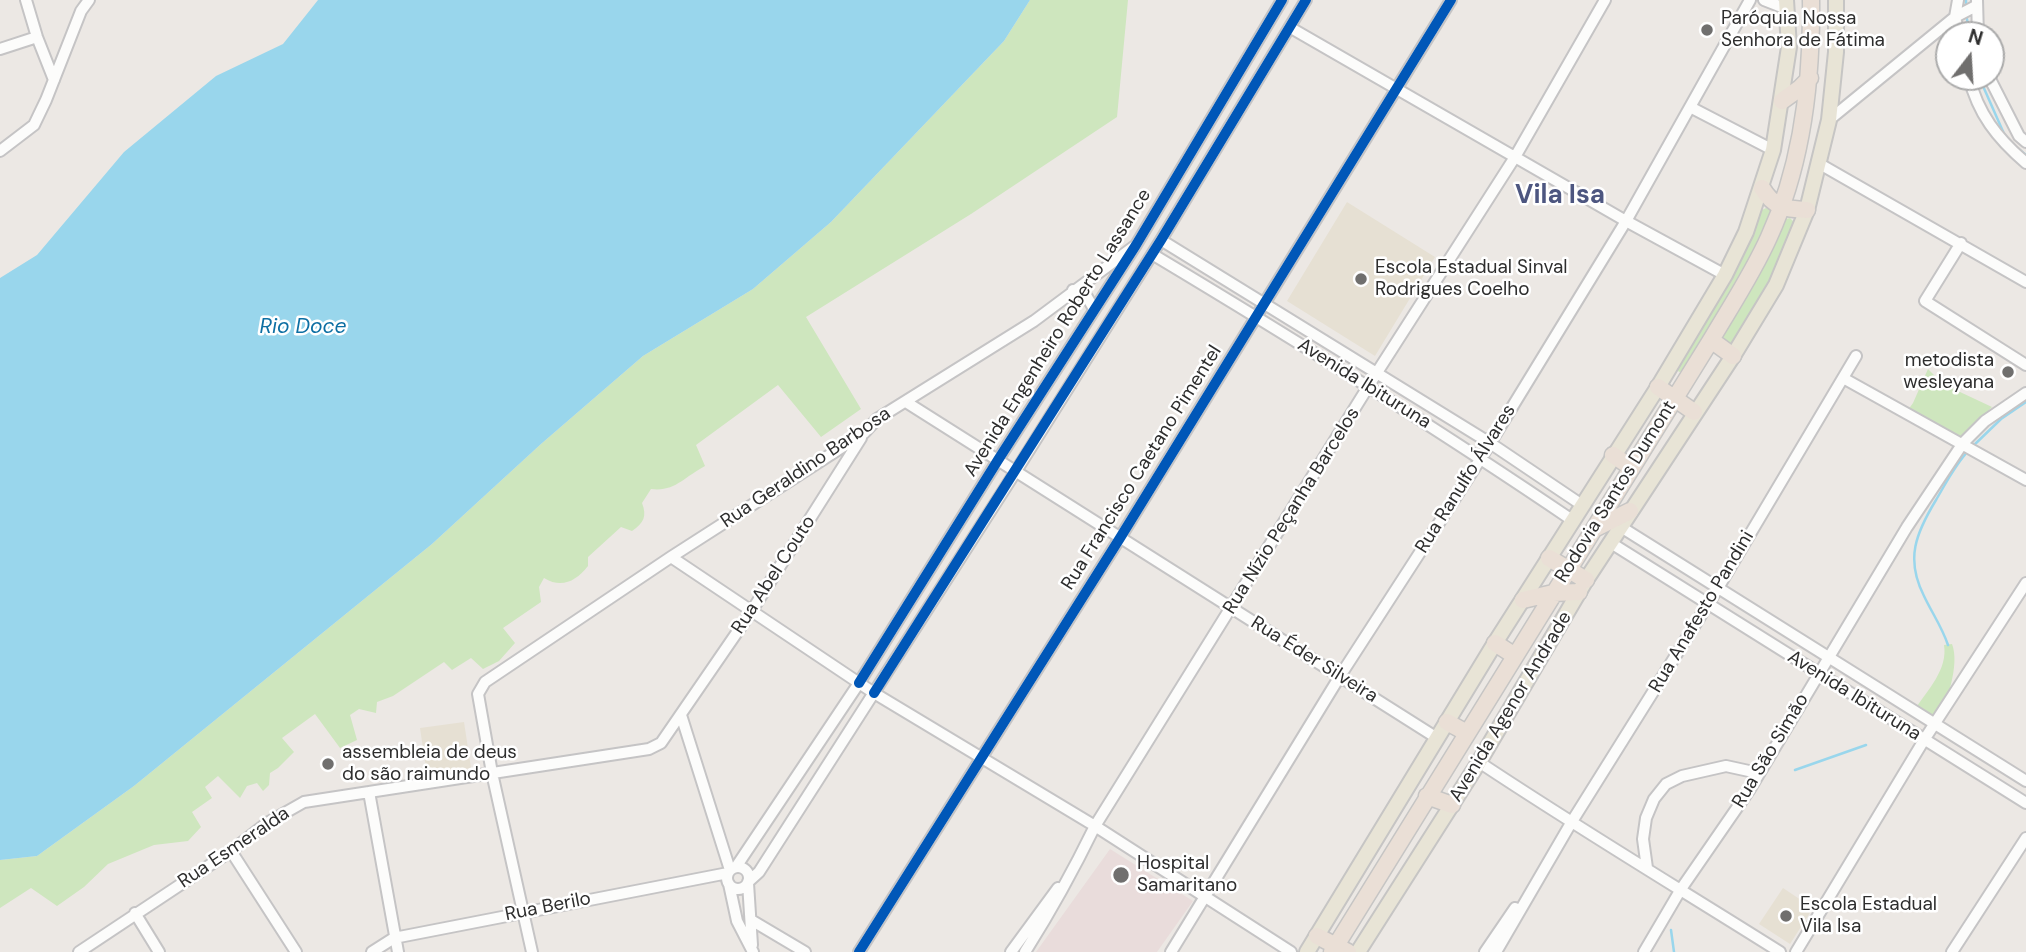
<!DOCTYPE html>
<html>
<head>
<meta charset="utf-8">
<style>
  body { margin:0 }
  #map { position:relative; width:2026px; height:952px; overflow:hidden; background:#ece8e4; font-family:"DM Sans",sans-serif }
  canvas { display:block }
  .north { position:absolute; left:1935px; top:21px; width:70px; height:70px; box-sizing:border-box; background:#fff; border:2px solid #ababab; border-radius:50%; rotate:17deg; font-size:19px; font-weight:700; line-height:28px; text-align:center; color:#2e2e2e }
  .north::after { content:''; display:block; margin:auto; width:24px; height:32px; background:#706f6e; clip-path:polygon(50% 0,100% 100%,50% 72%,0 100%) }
</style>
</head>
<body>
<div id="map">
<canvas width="2026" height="952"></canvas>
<div class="north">N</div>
</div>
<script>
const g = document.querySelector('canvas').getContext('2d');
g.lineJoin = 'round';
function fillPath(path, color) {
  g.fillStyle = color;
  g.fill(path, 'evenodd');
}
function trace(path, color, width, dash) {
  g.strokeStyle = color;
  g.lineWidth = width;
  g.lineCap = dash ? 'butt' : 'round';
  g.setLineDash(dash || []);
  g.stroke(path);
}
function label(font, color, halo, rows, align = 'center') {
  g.font = font + ' "DM Sans",sans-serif';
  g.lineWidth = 5;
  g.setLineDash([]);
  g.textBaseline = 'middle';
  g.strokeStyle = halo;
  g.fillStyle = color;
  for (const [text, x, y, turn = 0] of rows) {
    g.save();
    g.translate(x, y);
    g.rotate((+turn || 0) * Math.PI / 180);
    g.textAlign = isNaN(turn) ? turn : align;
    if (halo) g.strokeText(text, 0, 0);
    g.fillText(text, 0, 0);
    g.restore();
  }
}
fillPath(new Path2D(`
  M1347,202L1435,257L1375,356L1287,301Z
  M464,722L471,768L427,775L420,728Z
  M1783,888L1813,908L1790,944L1759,924Z`), '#e6e0d3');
fillPath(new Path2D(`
  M1110,849L1193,901L1157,952H1036Z`), '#e9dcdb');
fillPath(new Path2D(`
  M1030,0H1128L1117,117L971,214L806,317L861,409L821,437L778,385L696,445L705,466C684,477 675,492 651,489L642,503C647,516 644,523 632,531L621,527L588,557V566C576,581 562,589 544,578L539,587L541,602L503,628L515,643L499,661L483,669L471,658L452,670L444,662L393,696L377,702L376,713L359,709L350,715L357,740L340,748L315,714L282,738L294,752L278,768L270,773L269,785L263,791L257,783L247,786L240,798L218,776L205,787L212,798L192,812L201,827L188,841L154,845L108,864L84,887L57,906L31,888L0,908V860L37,856L134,786L432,544L541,444L643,356L753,289L831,222L1004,41Z
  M1766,208L1772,209L1773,213L1756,252L1685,370L1679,372L1676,368L1733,269L1762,210Z
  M1790,218L1796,224L1794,231L1768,282L1734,341L1729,344L1723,341L1722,338L1762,269L1786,219Z
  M1928,369L1943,384L1992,407L1961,439L1908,410L1913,403Z
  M1952,644C1960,664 1947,705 1935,722L1915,709C1928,690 1948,669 1944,645Z`), '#cee6be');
fillPath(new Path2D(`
  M318,0H1030L1004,41L831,222L753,289L643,356L541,444L432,544L134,786L37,856L0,860V278L37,255L124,152L216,76L283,44Z`), '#99d6ec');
trace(new Path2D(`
  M1966,0V8
  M1966,14L1970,35
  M1979,77L2005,136
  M2015,146L2026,155
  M1973,446L2001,419L2026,402
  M1948,645C1942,627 1932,613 1924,596C1905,559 1916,533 1936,500C1946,483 1955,465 1969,450
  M1795,770L1866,745
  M1671,930L1674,952`), '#99d6ec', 2.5);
const minor = new Path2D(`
  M26,0L37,37L54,80
  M1764,0L1787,9
  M1958,0L1955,17L1959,35
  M1977,0L1978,35
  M1291,28L1626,221L1725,275
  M0,49L37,37
  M1969,77C1978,114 1997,138 2026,163
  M1989,77L2019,136L2026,142
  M1690,107L1773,150
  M1829,120L1955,17L1976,6
  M0,151L34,125L46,100L81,11L89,0
  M1818,163L2026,282
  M1161,240L1490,443L1582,505
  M1961,243L1925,301L2026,365
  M1152,254C1294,339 1435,427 1572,520
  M1073,290L1087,297L1094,309
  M1843,378L2026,480
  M906,402L1437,738
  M1621,527L2026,781
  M1611,543L2026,803
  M671,557L874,693L1095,826L1291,952
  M681,715L730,870
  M1479,762C1578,828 1680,889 1780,952
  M369,792L398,952
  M231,851L296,952
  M736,867L859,683L998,460L1136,245L1282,0
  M727 878a11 11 0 1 1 22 0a11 11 0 1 1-22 0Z
  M1647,868L1643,839L1646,818L1654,799L1666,784L1682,776L1726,766L1758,773
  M748,882L759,872L1016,471L1161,240L1306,0
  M748,883L752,945
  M729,884L737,921L753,952
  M135,913L159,952
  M751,920L805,952
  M79,952L231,851L267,823L304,802L649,749L661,743L751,612L861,438
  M372,952L394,938L728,873
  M532,952L492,773L478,694L485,682L671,557L864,433L877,419L1034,321L1136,245
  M859,952L1120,538L1451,0
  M1011,952L1058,888
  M1025,952C1051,911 1074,869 1095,826L1376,374L1515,157L1605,0
  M1171,952L1340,676L1481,458L1626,221L1750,0
  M1485,952L1515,908
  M1496,952L1571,823L1718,588L1856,356
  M1644,952L1681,889L1750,789L1907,527L1963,443L1985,421L2026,393
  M1796,952L1924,740L2026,583
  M1952,952L2026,838`);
const major = new Path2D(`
  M1307,952L1495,643L1658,387L1725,275L1746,232L1773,150L1789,47L1786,0
  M1358,952L1479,762L1586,580L1733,356L1776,285L1807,210L1829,120L1836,52V0`);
const highway = new Path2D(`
  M1782,101L1800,88L1810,78
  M1762,188C1774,208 1785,209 1807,210
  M1711,340L1733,356
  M1658,387L1694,412
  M1613,455L1632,468
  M1594,529L1630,511
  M1549,558L1586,580
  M1523,600L1553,593L1579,592
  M1495,643L1515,656
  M1447,722L1467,733
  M1427,796L1452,805
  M1317,936L1348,952
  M1332,952L1711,340C1731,306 1753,273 1769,237C1803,163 1812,80 1811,0`);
trace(minor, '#c5c4c5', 14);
trace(major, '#c6c5c4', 18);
trace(highway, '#c6c5c4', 19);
trace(minor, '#fcfcfb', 10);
trace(major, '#e8e4d6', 14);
trace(highway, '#eadfd6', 16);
trace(new Path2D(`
  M859,683L998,460L1136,245L1282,0
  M874,693L1161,240L1306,0
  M859,952L1120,538L1451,0`), '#0057b8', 10);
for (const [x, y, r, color] of [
  [1707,30,7,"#706f6e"],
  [1361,279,7,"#706f6e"],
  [2008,372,7,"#706f6e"],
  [328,764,7,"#706f6e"],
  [1121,875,9,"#706f6e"],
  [1786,916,7,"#706f6e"]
]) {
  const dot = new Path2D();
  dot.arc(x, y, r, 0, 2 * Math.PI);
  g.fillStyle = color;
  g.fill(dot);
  trace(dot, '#fff', 2.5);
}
label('19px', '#2e2e2e', '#fff', [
  ["Paróquia Nossa",1721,19],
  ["Senhora de Fátima",1721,41],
  ["Escola Estadual Sinval",1375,268],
  ["Rodrigues Coelho",1375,290],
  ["metodista",1994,361,"right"],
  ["wesleyana",1994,383,"right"],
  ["assembleia de deus",342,753],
  ["do são raimundo",342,775],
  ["Hospital",1137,864],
  ["Samaritano",1137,886],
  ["Escola Estadual",1800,905],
  ["Vila Isa",1800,927]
], 'left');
label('19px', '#2e2e2e', '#fff', [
  ["Avenida Engenheiro Roberto Lassance",1058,333,-58],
  ["Avenida Ibituruna",1364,384,32],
  ["Rua Geraldino Barbosa",806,468,-34],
  ["Rua Francisco Caetano Pimentel",1142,468,-58],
  ["Rua Ranulfo Álvares",1466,479,-58],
  ["Rodovia Santos Dumont",1616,492,-58],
  ["Rua Nízio Peçanha Barcelos",1292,511,-58],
  ["Rua Abel Couto",774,575,-57],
  ["Rua Anafesto Pandini",1702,612,-59],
  ["Rua Éder Silveira",1314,660,32],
  ["Avenida Ibituruna",1854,696,32],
  ["Avenida Agenor Andrade",1511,707,-59],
  ["Rua São Simão",1771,751,-59],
  ["Rua Esmeralda",234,848,-34],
  ["Rua Berilo",548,907,-11]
]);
label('italic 21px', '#0d6fa3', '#fff', [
  ["Rio Doce",303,327]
]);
label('bold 26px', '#4d5680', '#fff', [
  ["Vila Isa",1560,196]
]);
</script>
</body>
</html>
